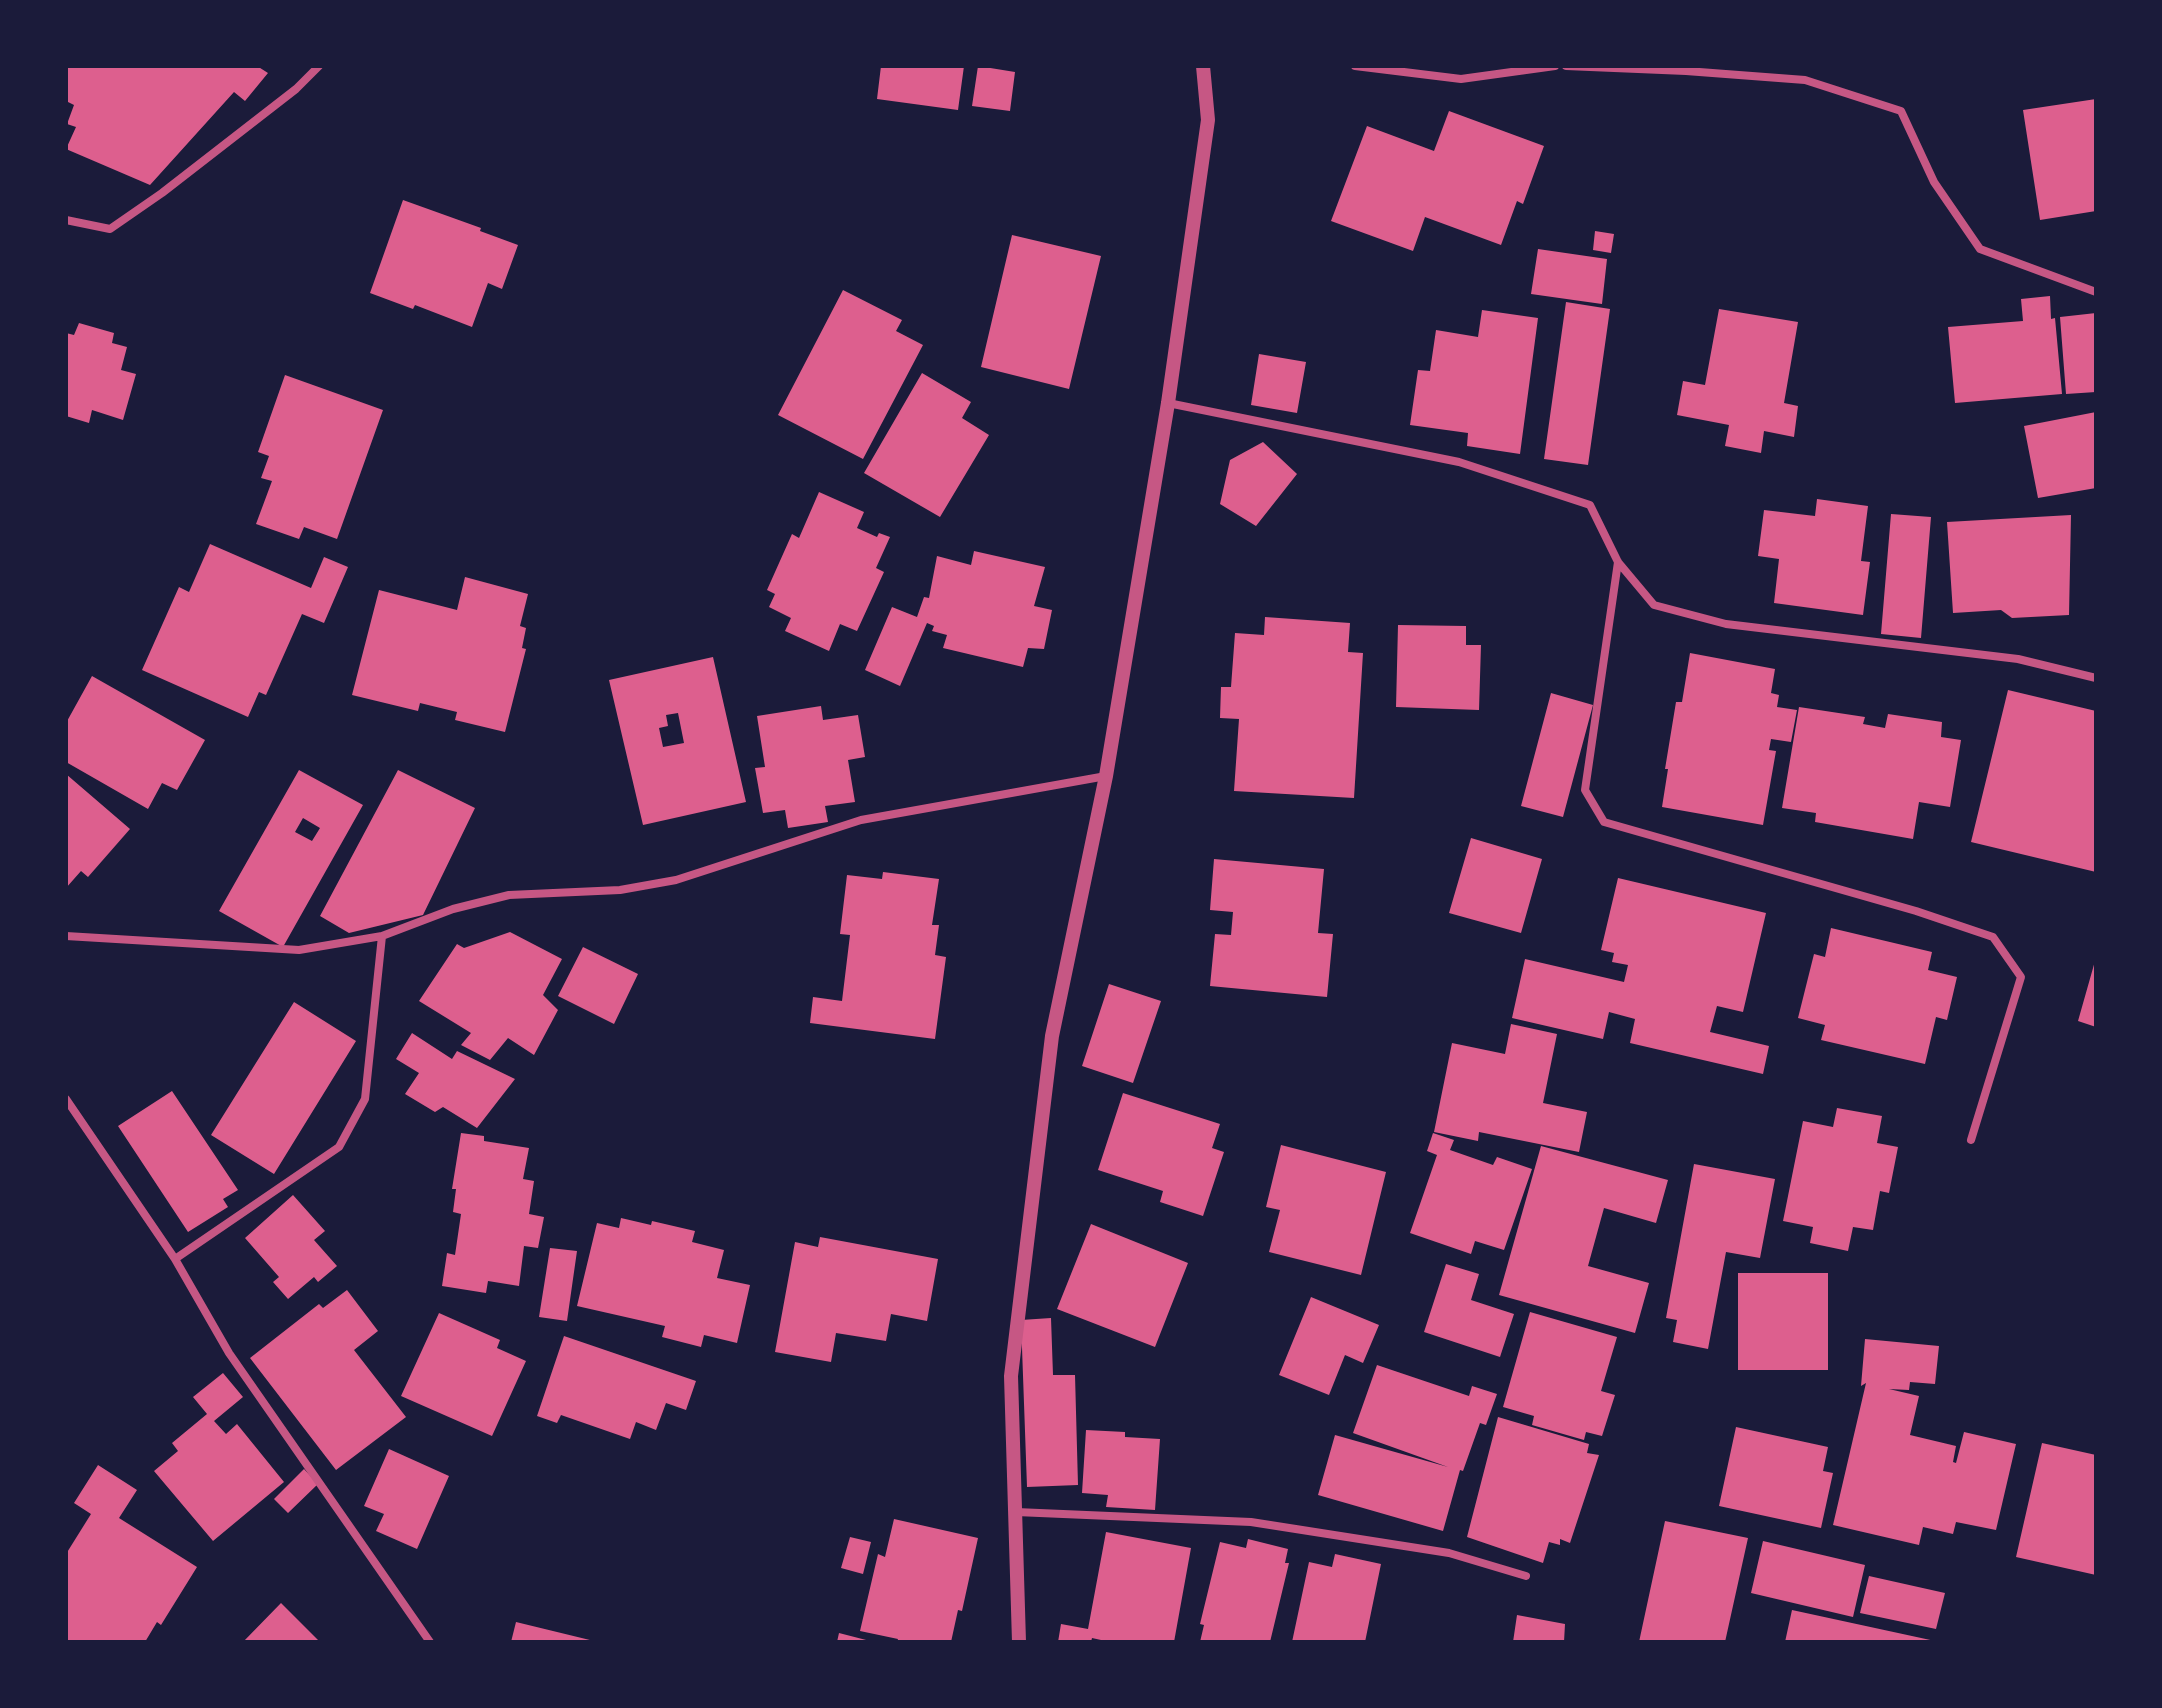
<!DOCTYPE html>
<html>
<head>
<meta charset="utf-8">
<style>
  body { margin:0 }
  #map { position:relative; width:2162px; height:1708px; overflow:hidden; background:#1b1b3a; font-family:"Roboto Condensed",sans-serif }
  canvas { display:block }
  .frame { position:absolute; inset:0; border:68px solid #1b1b3a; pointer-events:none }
</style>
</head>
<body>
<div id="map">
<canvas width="2162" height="1708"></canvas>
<div class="frame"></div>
</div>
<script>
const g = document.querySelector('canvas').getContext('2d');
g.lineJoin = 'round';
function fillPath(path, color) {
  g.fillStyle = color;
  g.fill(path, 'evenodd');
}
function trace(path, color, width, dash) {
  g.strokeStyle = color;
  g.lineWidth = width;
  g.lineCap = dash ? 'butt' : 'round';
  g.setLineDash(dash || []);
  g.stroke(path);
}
fillPath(new Path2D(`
  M68,66H257L268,73L245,101L234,92L150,185L66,149L76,127L67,124L74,105L66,101V70Z
  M881,66H964L958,110L877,99Z
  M978,66L1015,72L1010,111L972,106Z
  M2096,99V211L2040,220L2023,110Z
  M1449,111L1544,146L1523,204L1517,201L1501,245L1425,217L1413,251L1331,221L1367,126L1434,151Z
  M403,200L481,228L480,231L518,245L502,289L488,283L472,327L415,305L413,309L370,293Z
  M1595,231L1614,234L1611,253L1593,250Z
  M1012,235L1101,256L1069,389L981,367Z
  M1538,249L1607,259L1602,304L1531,294Z
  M843,290L902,320L896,331L923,345L863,459L778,415Z
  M2050,296L2051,319L2055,318L2062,394L1955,403L1948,327L2023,321L2021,299Z
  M1566,302L1610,309L1588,465L1544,459Z
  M1719,309L1798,322L1784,403L1798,406L1794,437L1764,431L1761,453L1725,446L1729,425L1677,415L1683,381L1705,385Z
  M1482,310L1538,318L1520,454L1467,446L1468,433L1410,425L1418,370L1430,371L1436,330L1478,337Z
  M2096,313V392L2066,394L2060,317Z
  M79,323L114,333L112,343L127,347L121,370L136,374L123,420L92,410L89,423L66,416V333L74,335Z
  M1259,354L1306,362L1297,413L1251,405Z
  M922,373L971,402L962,418L989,435L940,517L864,473Z
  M285,375L383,410L337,539L304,527L299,539L256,524L272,481L261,478L269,456L258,452Z
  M2096,412V488L2038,498L2024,426Z
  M1263,442L1297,474L1256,526L1220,504L1230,460Z
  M819,492L864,512L857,528L877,537L879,533L890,537L876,568L884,572L857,631L840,624L829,651L785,631L791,618L769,607L775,594L767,590L792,534L799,538Z
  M1817,499L1868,506L1861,561L1870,562L1863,615L1774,603L1779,559L1758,556L1764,510L1815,516Z
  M1891,514L1931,517L1921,638L1881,634Z
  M2071,515L2069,615L2012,618L2001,610L1953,613L1947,522Z
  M210,544L311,588L324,557L348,567L324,623L302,614L266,695L259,692L248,717L142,670L179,587L189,592Z
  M974,551L1045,567L1034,606L1052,610L1044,649L1028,648L1023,667L943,648L947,635L932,631L934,626L927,623L900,686L865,670L892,607L917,617L924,597L929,598L937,556L971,565Z
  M465,577L528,594L520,626L526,628L522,648L526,649L505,732L455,720L457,712L420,703L418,711L352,695L379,590L457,610Z
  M1265,617L1350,623L1348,652L1363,653L1354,798L1234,791L1239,719L1220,718L1221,687H1231L1235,633L1264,635Z
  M1398,625L1466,626V645H1481L1479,710L1396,707Z
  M1690,653L1775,669L1771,693L1779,695L1777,707L1797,710L1791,742L1771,739L1769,750L1776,751L1763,825L1662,807L1668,769H1665L1676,702H1682Z
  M713,657L746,802L643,825L609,680ZM678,713L684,743L663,747L659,728L668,726L666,715Z
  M92,676L205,740L177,790L162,783L148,809L66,762V723Z
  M2008,690L2096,711V872L1971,842Z
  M1551,693L1593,705L1563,817L1521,806Z
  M821,706L823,720L858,715L865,757L848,760L855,802L825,806L828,822L788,828L785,810L763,813L755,768L765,767L757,716Z
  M1799,707L1865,717L1863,724L1885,728L1888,714L1942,722L1941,737L1961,740L1950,807L1919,802L1913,839L1815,822L1816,813L1782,808Z
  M299,770L363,805L283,947L219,911ZM303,818L320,828L312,841L295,832Z
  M398,770L475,808L423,915L349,933L320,916Z
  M66,774L130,829L88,877L81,871L66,888Z
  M1471,838L1542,859L1521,933L1449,913Z
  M1214,859L1324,869L1318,933L1333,934L1327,997L1210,986L1215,934L1231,935L1233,912L1210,910Z
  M883,872L939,879L932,925H939L935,955L946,957L935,1039L810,1023L813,997L842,1001L850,935L840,934L847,875L882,879Z
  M1618,878L1766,913L1743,1012L1717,1006L1710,1032L1769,1046L1763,1074L1630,1043L1635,1019L1609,1012L1603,1039L1512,1018L1525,959L1624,982L1628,965L1612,962L1614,953L1601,950Z
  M1831,928L1932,952L1928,970L1957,977L1947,1020L1936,1017L1925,1064L1821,1040L1825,1025L1798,1018L1814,954L1825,957Z
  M510,932L562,959L543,995L558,1010L534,1055L508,1038L490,1060L461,1045L471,1033L419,1001L457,944L464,948Z
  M583,947L638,974L614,1024L558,996Z
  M2095,961H2096V1027L2078,1021Z
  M1109,984L1161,1001L1133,1083L1082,1066Z
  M294,1002L356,1041L274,1174L211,1135Z
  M1511,1024L1557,1034L1543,1103L1587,1112L1579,1152L1479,1132L1478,1141L1434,1132L1452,1043L1505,1054Z
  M412,1033L452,1059L457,1051L515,1079L477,1128L443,1107L435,1112L405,1094L419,1073L396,1059Z
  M172,1091L238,1190L223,1199L228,1207L188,1232L118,1126Z
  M1123,1093L1220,1124L1212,1148L1224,1152L1203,1216L1160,1202L1163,1191L1098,1170Z
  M1837,1108L1882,1116L1877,1143L1898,1147L1889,1193L1880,1191L1873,1230L1853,1227L1848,1251L1810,1243L1813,1227L1783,1221L1803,1121L1833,1127Z
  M461,1133L484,1136V1141L529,1148L523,1179L534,1181L529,1214L544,1217L538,1248L524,1246L519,1286L488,1281L486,1293L442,1286L447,1253L455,1255L461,1214L453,1212L456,1189H452Z
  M1433,1133L1454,1140L1450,1150L1493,1165L1497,1157L1532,1169L1504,1250L1475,1241L1471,1254L1410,1233L1437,1155L1427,1151Z
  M1281,1145L1386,1172L1361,1275L1269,1252L1280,1210L1266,1207Z
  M1541,1146L1668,1180L1656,1223L1604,1208L1588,1266L1649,1283L1635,1333L1499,1295Z
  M1694,1164L1775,1179L1760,1258L1726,1252L1708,1349L1673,1342L1677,1320L1666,1318Z
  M293,1195L325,1231L314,1240L337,1266L318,1282L314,1277L288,1299L273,1282L279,1277L245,1238Z
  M621,1218L651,1225L652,1221L695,1231L692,1242L724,1250L717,1278L750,1285L737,1343L704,1335L701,1347L662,1337L665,1326L577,1306L597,1223L619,1228Z
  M1091,1224L1188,1263L1155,1347L1057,1309Z
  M820,1237L938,1259L927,1321L891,1314L886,1341L836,1333L831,1362L775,1352L795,1242L818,1247Z
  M550,1248L577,1251L567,1321L539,1317Z
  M1446,1264L1479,1274L1471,1300L1514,1314L1500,1357L1424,1332Z
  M1738,1273H1828V1370H1738Z
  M347,1290L378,1331L354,1350L406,1417L336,1470L250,1358L319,1304L323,1308Z
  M1311,1297L1379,1325L1363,1363L1345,1355L1329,1395L1279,1375Z
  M1530,1312L1617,1337L1601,1391L1615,1395L1602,1436L1586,1432L1584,1440L1532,1425L1534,1416L1503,1407Z
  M439,1313L500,1340L497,1348L526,1361L492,1436L401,1396Z
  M1051,1318L1053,1375H1075L1078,1485L1027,1487L1021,1320Z
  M564,1336L696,1381L686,1410L666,1403L656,1430L636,1422L630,1439L561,1415L557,1423L537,1416Z
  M1865,1339L1939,1346L1935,1384L1910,1382L1909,1390L1889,1389L1919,1396L1910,1435L1956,1446L1953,1462L1956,1463L1964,1432L2016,1444L1996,1530L1956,1522L1953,1534L1923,1527L1919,1545L1833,1525L1866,1383L1861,1386Z
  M1377,1365L1469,1396L1472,1386L1497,1394L1486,1425L1480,1423L1463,1471L1460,1470L1443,1531L1318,1495L1335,1435L1448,1467L1353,1433Z
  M223,1373L243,1397L214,1421L226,1434L237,1424L284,1482L213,1541L154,1471L178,1451L172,1443L207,1414L193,1397Z
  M1498,1417L1589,1444L1587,1453L1599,1455L1570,1543L1560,1539V1545L1549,1542L1543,1563L1467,1537Z
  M1736,1427L1828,1447L1823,1471L1833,1473L1821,1528L1719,1506Z
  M1086,1430L1125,1432V1437L1160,1439L1155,1510L1106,1507L1108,1495L1082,1493Z
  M2042,1443L2096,1455V1575L2016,1557Z
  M389,1449L449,1476L417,1549L376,1531L384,1514L364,1506Z
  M98,1465L137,1490L119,1518L197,1567L161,1625L157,1622L145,1642H66V1554L91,1514L74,1503Z
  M304,1469L318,1484L288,1513L274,1499Z
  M894,1519L978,1538L962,1611L958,1610L951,1642H897L898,1639L860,1631L878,1554L885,1557Z
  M1665,1521L1748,1538L1725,1642H1639Z
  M1106,1532L1191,1548L1174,1642H1110L1092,1638L1091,1642H1058L1061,1624L1088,1629Z
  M850,1537L871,1542L863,1574L841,1568Z
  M1248,1539L1288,1549L1285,1563H1289L1270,1642H1200L1204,1625L1200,1624L1220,1542L1246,1548Z
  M1763,1541L1865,1565L1853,1617L1751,1593Z
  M1335,1554L1381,1564L1365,1642H1292L1309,1562L1332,1567Z
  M1869,1576L1945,1593L1936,1629L1860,1613Z
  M281,1603L320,1642H243Z
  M1792,1610L1935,1641V1642H1785Z
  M1517,1615L1565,1624L1564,1642H1513Z
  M516,1622L594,1641V1642H511Z
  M839,1633L870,1641V1642H837Z`), '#dd5f8e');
trace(new Path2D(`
  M1355,66L1461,79L1555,66
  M1566,66L1686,71L1805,80L1901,111L1934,182L1980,249L2096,292
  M66,220L110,229L162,193L296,89L319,66
  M1168,403L1459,462L1590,505L1618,562L1654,605L1726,624L2018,659L2096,678
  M1618,562L1585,790L1604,822L1916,911L1993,937L2021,977L1971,1140
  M66,936L299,950L382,936L453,909L509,895L620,890L676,880L861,820L1106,776
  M66,1099L175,1259L229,1353L430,1642
  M175,1259L339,1147L365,1099L382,936
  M1016,1512L1251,1522L1449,1553L1526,1576`), '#c65784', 8);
trace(new Path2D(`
  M1019,1642L1011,1376L1052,1036L1106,776L1168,403L1208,120L1203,66`), '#c65784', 14);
</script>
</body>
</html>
